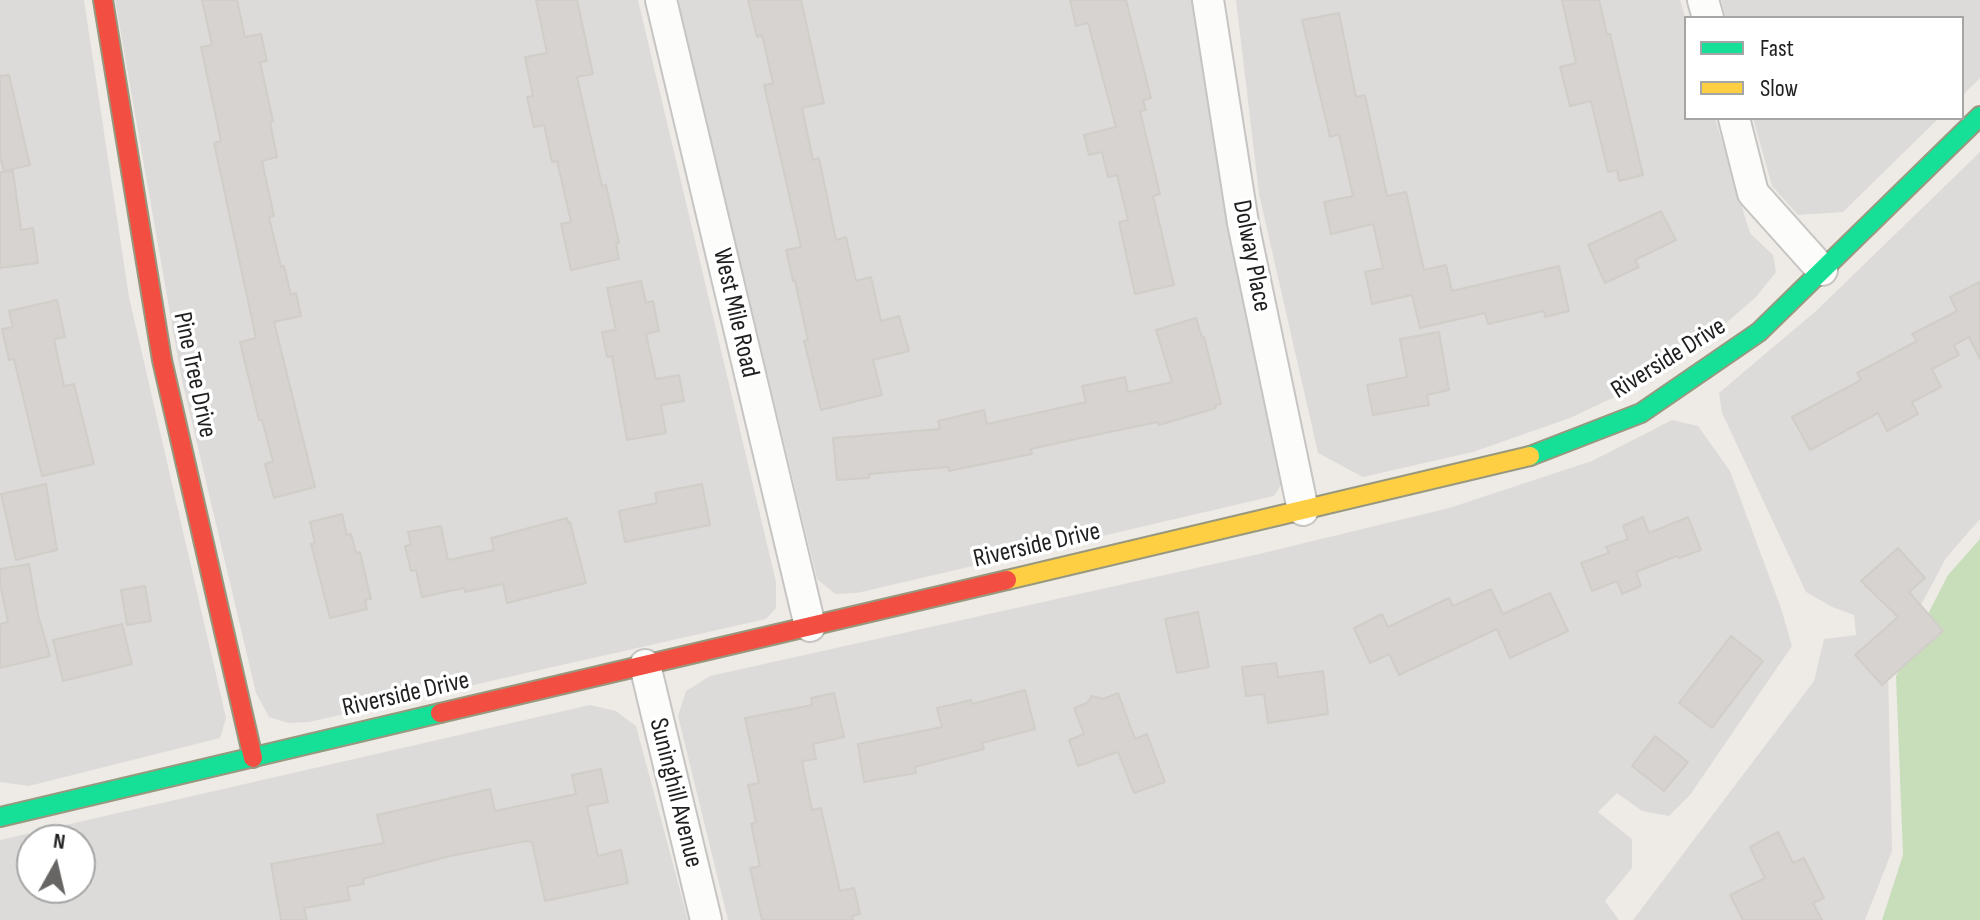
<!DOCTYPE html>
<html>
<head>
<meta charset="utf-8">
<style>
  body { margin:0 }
  #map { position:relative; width:1980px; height:920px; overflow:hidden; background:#eeebe7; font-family:"Sofia Sans Condensed",sans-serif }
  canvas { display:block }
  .legend { position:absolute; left:1684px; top:16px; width:280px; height:104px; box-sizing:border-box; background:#fff; border:2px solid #a5a5a5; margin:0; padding:10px 14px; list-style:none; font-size:24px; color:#1f1f1f }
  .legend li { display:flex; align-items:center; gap:16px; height:40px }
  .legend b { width:40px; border:2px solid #a5a5a5 }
  .north { position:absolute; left:16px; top:824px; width:80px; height:80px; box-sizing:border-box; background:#fff; border:2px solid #a5a5a5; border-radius:50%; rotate:8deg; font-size:22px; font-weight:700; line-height:32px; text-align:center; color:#1f1f1f }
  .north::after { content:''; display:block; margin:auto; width:28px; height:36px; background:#676665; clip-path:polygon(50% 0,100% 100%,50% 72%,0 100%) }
</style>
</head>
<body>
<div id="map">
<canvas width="1980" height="920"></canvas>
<ul class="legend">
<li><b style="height:10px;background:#16e098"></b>Fast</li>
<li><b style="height:10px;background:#ffcf43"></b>Slow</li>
</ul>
<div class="north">N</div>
</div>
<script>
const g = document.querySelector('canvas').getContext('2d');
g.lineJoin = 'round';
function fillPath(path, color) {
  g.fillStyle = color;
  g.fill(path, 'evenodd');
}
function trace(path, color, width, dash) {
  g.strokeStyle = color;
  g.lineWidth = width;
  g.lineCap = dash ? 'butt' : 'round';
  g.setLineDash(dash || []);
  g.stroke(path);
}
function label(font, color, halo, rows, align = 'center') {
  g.font = font + ' "Sofia Sans Condensed",sans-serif';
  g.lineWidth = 7;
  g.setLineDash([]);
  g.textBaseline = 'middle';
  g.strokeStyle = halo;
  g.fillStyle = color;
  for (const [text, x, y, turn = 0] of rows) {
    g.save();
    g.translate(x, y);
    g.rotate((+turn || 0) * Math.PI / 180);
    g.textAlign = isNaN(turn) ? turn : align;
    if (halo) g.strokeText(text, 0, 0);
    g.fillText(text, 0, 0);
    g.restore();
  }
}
fillPath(new Path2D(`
  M0,0H84L129,297L226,718L220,738L29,786L0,782Z
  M115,0H638L776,582V608L766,619L309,722L288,723L269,717L256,693L181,376Z
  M677,0H1196L1213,128L1251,343L1282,464L1283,482L1274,496L857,593L835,594L817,579Z
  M1236,0H1680L1686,20V118H1715L1750,233L1773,255L1776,272L1756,297L1701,345L1634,388L1570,418L1473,452L1363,477L1318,453L1259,194Z
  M1721,0H1980V78L1962,96V18H1726Z
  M1753,118H1939L1843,212L1798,215L1772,186Z
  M1980,152V519L1946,558L1888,667L1892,851L1865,920H1633L1814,681L1824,639L1856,635L1854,615L1832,607L1806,592L1722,413L1719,393L1817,310Z
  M1672,420L1698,426L1730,471L1781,608L1792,646L1690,795L1669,816L1642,811L1617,793L1598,812L1632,839V868L1605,901L1619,920H728L678,716L686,691L710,676L1259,554L1449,508L1592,461Z
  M590,705L616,711L636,726L688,920H0V840ZM32,840H80V888H32Z`), '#dddbd9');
fillPath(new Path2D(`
  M1980,539V920H1882L1903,855L1896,676L1948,575Z`), '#c8deba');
const building = new Path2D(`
  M202,0H237L245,37L261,34L267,61L260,62L273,121L270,122L277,157L262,161L274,216L269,217L281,267L284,266L291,295L296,293L301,316L274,322L315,487L274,498L265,464L273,461L262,420H259L240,342L256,338L214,143L221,141L201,47L212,45Z
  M536,0H577L593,74L577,77L602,186L606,185L619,243L616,244L619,259L571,270L561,224L571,222L557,161L552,162L544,125L534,127L527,97L533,96L525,57L547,53Z
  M748,0H801L824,103L802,108L813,160L819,158L836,240L846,237L856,281L871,277L881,321L899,316L909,351L873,360L882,395L821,410L804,341L808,340L795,281H793L786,250L801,247L764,85L773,83L762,35L757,37Z
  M1070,0H1126L1151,98L1143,100L1146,110L1140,111L1160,194L1153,196L1174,285L1135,294L1119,222L1128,220L1117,175L1108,177L1102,152L1089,155L1084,135L1116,127L1088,23L1076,26Z
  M1562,0H1599L1607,34H1610L1643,175L1619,181L1617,170L1608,172L1591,101L1570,106L1560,67L1576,63Z
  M1339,13L1356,97L1365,95L1387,196L1406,192L1424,270L1446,265L1452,291L1559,266L1569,311L1545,317L1544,311L1488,324L1485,313L1420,328L1412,295L1372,304L1365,272L1383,268L1373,224L1331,234L1324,202L1353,196L1339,134L1330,137L1302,20Z
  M9,75L30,165L4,171L0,157V76Z
  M13,171L21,230L33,228L38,263L0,268V172Z
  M1661,211L1676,240L1635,260L1639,267L1605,283L1588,245Z
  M641,281L646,303L653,301L659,331L646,334L656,379L679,375L684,401L661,405L666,433L627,440L612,356L607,357L602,332L616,330L607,288Z
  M1980,282V359L1969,337L1954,345L1959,355L1932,369L1941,387L1912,402L1918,414L1887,431L1878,413L1810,450L1792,417L1861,380L1857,373L1917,341L1912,334L1957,311L1950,297Z
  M57,300L65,337L54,339L64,386L74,384L94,464L42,476L14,359L9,360L2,329L13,327L9,311Z
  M1196,318L1202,337H1204L1221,404L1215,405L1216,408L1159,425L1158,422L1076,439L1031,449L1032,454L949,471L948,467L869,474V478L837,480L833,438L940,429L938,421L984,410L987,424L1086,402L1082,386L1125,377L1128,392L1172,382L1156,330Z
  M1439,332L1449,390L1427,395L1429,405L1373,415L1367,385L1407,377L1400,339Z
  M46,484L57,550L16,560L1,494Z
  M702,484L710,525L625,542L619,511L657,503L655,493Z
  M342,514L347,535L351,534L356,553L360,552L371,599L365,600L367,609L330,618L311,544H315L310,522Z
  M1643,517L1649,533L1688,517L1701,550L1679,558L1677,556L1636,572L1641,586L1622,594L1617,581L1592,591L1581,563L1609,553L1606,547L1628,539L1623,526Z
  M567,518L568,523L570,522L586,583L507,603L503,584L465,592L464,588L422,597L416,570L411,571L405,546L411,545L408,532L441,526L448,560L494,550L491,538Z
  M1898,548L1925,578L1909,592L1943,631L1882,685L1855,655L1898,617L1861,581Z
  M29,564L38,615L50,656L0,668V624L8,622L0,584V569Z
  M145,586L151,621L127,625L121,590Z
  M1491,589L1503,614L1550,593L1568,631L1510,658L1497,629L1399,675L1389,654L1370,663L1354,628L1382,614L1388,627L1449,598L1453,606Z
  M1198,612L1209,667L1177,673L1165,619Z
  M122,624L132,664L63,681L53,640Z
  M1731,636L1763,661L1712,728L1679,703Z
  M1276,663L1278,677L1323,671L1328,714L1268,723L1264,694L1246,696L1242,667Z
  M1025,690L1035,729L982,743L984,749L915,767L916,773L864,782L858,744L942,727L937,708L971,700L972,704Z
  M834,693L844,737L813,744L816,759L802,761L812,810L821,808L840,891L854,888L860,914L852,916L853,920H762L750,868L760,866L751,824L756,822L748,785L759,783L745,718L812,705L811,698Z
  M1118,693L1135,739L1147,734L1165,782L1134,793L1118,752L1078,766L1069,740L1084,734L1074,708L1087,703L1092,696L1103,699Z
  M1655,736L1688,762L1664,791L1632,766Z
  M601,769L608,802L587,806L598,856L621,850L628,883L545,901L532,842L526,841L450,856L363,879L364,884L347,887L350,900L304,908L307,920H281L271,864L384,843L377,815L490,789L495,811L576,794L572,775Z
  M1778,832L1793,863L1804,858L1824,898L1813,903L1822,920H1743L1730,895L1765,878L1750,847Z`);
fillPath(building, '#d6d3d0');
trace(building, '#d1cdc8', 2);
const street = new Path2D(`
  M661,0L810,626
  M1208,0L1243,223L1303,510
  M1703,0L1708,18
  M1734,118L1753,193L1822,270
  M645,665L706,920`);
const fast = new Path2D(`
  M1530,456L1641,413L1759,332L1980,116
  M0,817L440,713`);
const slow = new Path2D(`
  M1007,580L1530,456`);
const jam = new Path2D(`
  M103,0L162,360L253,758
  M440,713L1007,580`);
trace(street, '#c6c5c3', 34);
trace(fast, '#97987e', 22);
trace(slow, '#97987e', 22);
trace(jam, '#97987e', 22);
trace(street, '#fcfcfb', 30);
trace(fast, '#16e098', 18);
trace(slow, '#ffcf43', 18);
trace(jam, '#f24e42', 18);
label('26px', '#1f1f1f', '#fff', [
  ["Dolway Place",1251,256,79],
  ["West Mile Road",735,313,77],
  ["Riverside Drive",1669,359,-32],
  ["Pine Tree Drive",194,375,78],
  ["Riverside Drive",1037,546,-13],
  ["Riverside Drive",406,695,-13],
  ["Suninghill Avenue",675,793,76]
]);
</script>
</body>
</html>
